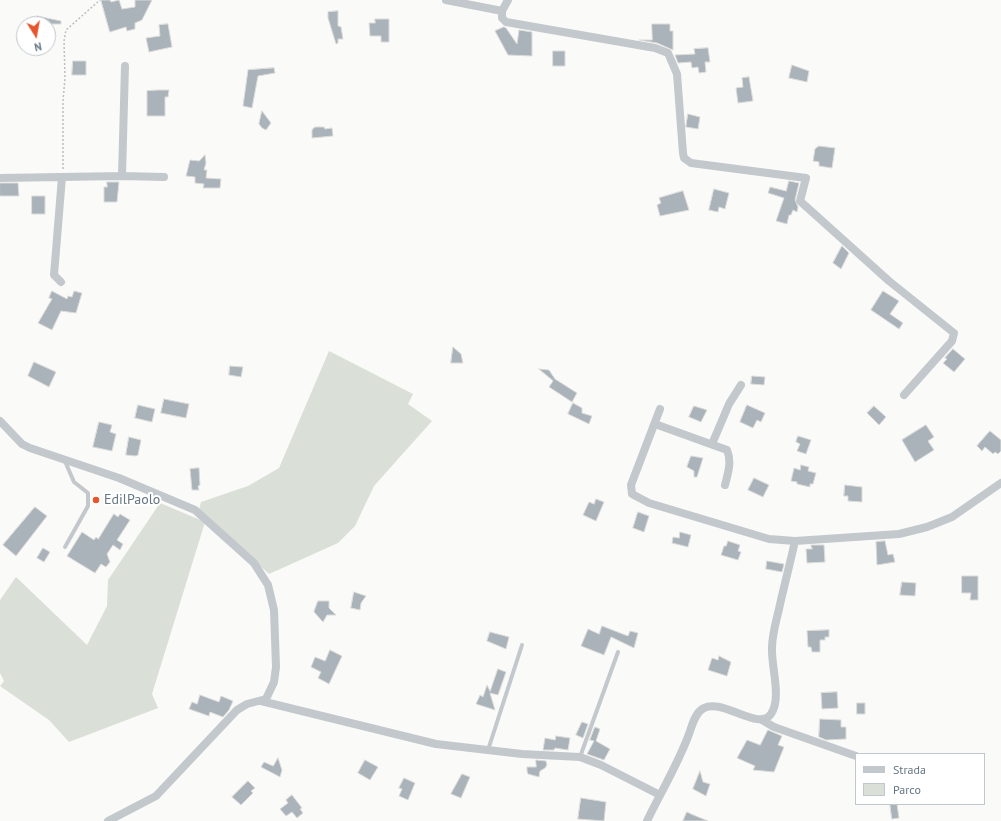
<!DOCTYPE html>
<html>
<head>
<meta charset="utf-8">
<style>
  body { margin:0 }
  #map { position:relative; width:1001px; height:821px; overflow:hidden; background:#fafaf8; font-family:"PT Sans",sans-serif }
  canvas { display:block }
  .legend { position:absolute; left:855px; top:753px; width:130px; height:52px; box-sizing:border-box; background:#fff; border:1px solid #c1c8cd; margin:0; padding:5px 7px; list-style:none; font-size:12px; color:#657683 }
  .legend li { display:flex; align-items:center; gap:8px; height:20px }
  .legend b { width:20px; border:1px solid #c1c8cd }
  .north { position:absolute; left:16px; top:16px; width:40px; height:40px; box-sizing:border-box; background:#fff; border:1px solid #c1c8cd; border-radius:50%; rotate:169deg; font-size:11px; font-weight:700; line-height:16px; text-align:center; color:#657683 }
  .north::after { content:''; display:block; margin:auto; width:14px; height:18px; background:#e4572e; clip-path:polygon(50% 0,100% 100%,50% 72%,0 100%) }
</style>
</head>
<body>
<div id="map">
<canvas width="1001" height="821"></canvas>
<ul class="legend">
<li><b style="height:5px;background:#c3c8cc"></b>Strada</li>
<li><b style="height:11px;background:#dadfd7"></b>Parco</li>
</ul>
<div class="north">N</div>
</div>
<script>
const g = document.querySelector('canvas').getContext('2d');
g.lineJoin = 'round';
function fillPath(path, color) {
  g.fillStyle = color;
  g.fill(path, 'evenodd');
}
function trace(path, color, width, dash) {
  g.strokeStyle = color;
  g.lineWidth = width;
  g.lineCap = dash ? 'butt' : 'round';
  g.setLineDash(dash || []);
  g.stroke(path);
}
function label(font, color, halo, rows, align = 'center') {
  g.font = font + ' "PT Sans",sans-serif';
  g.lineWidth = 4;
  g.setLineDash([]);
  g.textBaseline = 'middle';
  g.strokeStyle = halo;
  g.fillStyle = color;
  for (const [text, x, y, turn = 0] of rows) {
    g.save();
    g.translate(x, y);
    g.rotate((+turn || 0) * Math.PI / 180);
    g.textAlign = isNaN(turn) ? turn : align;
    if (halo) g.strokeText(text, 0, 0);
    g.fillText(text, 0, 0);
    g.restore();
  }
}
fillPath(new Path2D(`
  M329,351L413,394L408,404L432,421L374,486L355,526L338,543L269,574L199,510L201,502L248,486L279,468Z
  M160,503L205,522L152,694L158,708L69,742L49,720L0,686L4,681L0,673V600L16,577L87,645L107,606L108,580Z`), '#dadfd7');
const building = new Path2D(`
  M101,0H110L111,2L119,0L122,9L135,7V0H152L142,20L135,23V29L127,31L126,27L110,32Z
  M338,11V26L341,27L343,39H338V43L336,44L328,18V12Z
  M37,16L61,21V24H35Z
  M375,19H389V42H381V36H370L369,23H375Z
  M168,24L172,47L149,52L146,38L160,36L159,25Z
  M652,24H670V31H673V50L657,43L639,40H652Z
  M504,27L506,28L517,44L519,30L532,32V56L508,55L495,31Z
  M708,48L710,62H705L706,72L699,73L698,67L692,68L691,62L678,63L675,55L695,54L694,49Z
  M553,51H565V66H553Z
  M73,61H86V75H72Z
  M792,65L809,71L807,82L789,78Z
  M274,68L275,73L258,76L252,108L243,106L248,70Z
  M749,77L753,101L738,103L736,88L743,87L742,78Z
  M158,90H169L168,97H165V116H147V91Z
  M262,111L271,123L266,130L262,128L259,124Z
  M688,114L700,117L698,129L686,127Z
  M315,127H324L325,129L332,128L333,136L312,138V130Z
  M819,146L835,148L832,168L819,166V162L813,161L815,149Z
  M205,155L206,163L204,170H207L206,178L221,179L220,188H203L204,184L195,183V177L186,176L190,160L199,161Z
  M789,181L799,183L795,200L798,207L797,212L793,210L791,215H789L787,224L776,221L784,198L768,193L770,187L786,191Z
  M107,182H119L117,202H104V187H107Z
  M0,183H18L19,196H0Z
  M714,189L729,193L725,209L719,207L718,212L709,210Z
  M683,191L689,210L660,216L657,205L661,203L659,198Z
  M32,196H45V214H32Z
  M842,246L849,253L841,269L833,263Z
  M52,291L67,299L68,296L72,297L74,291L82,293L76,313L61,311L52,330L38,323L52,299L49,298Z
  M883,291L899,301L890,314L903,323L899,329L871,310Z
  M453,347L461,354L463,363H451Z
  M953,349L965,359L954,372L943,363L947,359L945,358Z
  M34,362L56,372L49,387L28,376Z
  M230,366L243,367L241,377L229,375Z
  M539,369L549,370L555,379L577,393L572,402L549,387L553,381Z
  M752,376L765,377L764,385L751,384Z
  M164,399L189,404L186,418L161,413Z
  M573,403L582,408V413L592,416L589,424L568,414Z
  M138,405L155,409L152,422L135,418Z
  M747,405L765,413L761,422L757,420L753,428L740,422Z
  M694,406L707,410L701,422L689,417Z
  M874,406L886,417L879,425L867,413Z
  M99,422L112,425L110,432L116,434L112,451L93,447Z
  M926,425L934,437L928,441L934,450L915,462L902,440Z
  M990,431L1001,440V451L998,454L995,452L993,454L985,447L982,451L977,446Z
  M798,436L811,440L806,454L797,451L800,444L796,442Z
  M129,437L141,440L138,455L136,456L126,455Z
  M691,456L703,458L697,477H694V471L687,467Z
  M801,465L809,467L808,471L816,473L813,484H810V487L797,484V482L791,481L794,468L800,470Z
  M199,468L200,485L198,486L199,490H192L190,469Z
  M754,478L769,485L763,497L748,490Z
  M845,485L862,487V502L848,501V496H844Z
  M596,499L604,502L596,521L583,515L589,502L594,504Z
  M35,507L47,516L16,556L3,545Z
  M638,512L649,516L644,532L633,528Z
  M114,514L118,517L120,514L130,520L117,540L123,544L120,550L113,545L107,554L110,562L106,567L101,564L95,573L67,556L82,532L94,540L96,537L98,539Z
  M680,532L691,535L688,547L672,543L673,537L679,538Z
  M728,541L740,545L738,551L741,552L738,560L721,555L724,546H726Z
  M885,541L888,555L893,554L895,562L877,565L876,542Z
  M811,545H824L825,562L807,563L806,549H812Z
  M43,548L50,552L44,562L37,558Z
  M767,561L784,564L782,572L766,569Z
  M962,576H978V600H970L971,593H962Z
  M902,582L916,583L915,596L900,595Z
  M354,592L366,596L361,603L360,610L351,608Z
  M318,601H329V608L336,615H327L323,622L314,612Z
  M602,626L628,636L630,631L638,633L634,648L611,637L604,655L581,646L588,629L599,634Z
  M829,630V637H825V640H820V652H812L811,647H808L807,631Z
  M490,632L509,637L506,649L487,641Z
  M330,650L342,656L329,684L318,678L321,672L311,667L315,657L325,661Z
  M719,656L731,662L727,676L708,670L712,658L718,660Z
  M498,669L506,672L498,695L490,693L495,710L476,704L480,695L483,697L487,685L490,691Z
  M837,692L838,708L822,709L821,693Z
  M200,695L219,702L221,696L233,701L229,710L223,717L210,712L209,716L189,709L192,702L197,704Z
  M857,703H865V714H857Z
  M820,719L841,720V727H846V739L826,740L819,737Z
  M582,722L588,724L583,738L576,735Z
  M595,727L600,729L596,741L610,749L604,760L587,754L594,741L590,740Z
  M768,730L782,736L778,745L784,747L774,772L753,770L755,766L737,758L747,740L760,745Z
  M556,736L570,738L568,750L555,748L554,750H543L545,738L555,740Z
  M278,758L282,770L280,777L261,767L264,762L273,766Z
  M365,760L378,767L370,780L358,773Z
  M536,760L546,761L547,765L545,768L540,771L539,777L528,774L527,771V767H536Z
  M700,771L703,782L710,784L706,796L693,789Z
  M462,774L470,777L461,798L451,794Z
  M404,778L415,783L408,800L399,796L402,789L399,788Z
  M248,781L255,788L251,791L253,793L241,805L232,797Z
  M292,795L302,808L300,809L303,813L297,818L292,812L286,816L280,809L288,803L286,800Z
  M581,798L606,802L604,821L578,819Z
  M890,804H897L899,818L892,819Z
  M687,812L691,814L708,821H683Z`);
fillPath(building, '#aab3b9');
trace(building, '#dcdcda', 1);
trace(new Path2D(`
  M63,169V101L65,78L64,41L66,30L100,0`), '#bbbfc2', 1.5, [2, 2]);
trace(new Path2D(`
  M64,459L74,482L88,493V506L65,547
  M488,750L522,645
  M580,757L618,652`), '#c3c8cc', 4);
trace(new Path2D(`
  M446,0L502,11
  M508,0L502,11V18L506,22L655,48L668,53L677,74L683,153L684,158L691,163L806,178L800,201L889,281L954,333L952,341L904,395
  M122,176L125,66
  M0,178L122,176L164,177
  M61,282L54,275L62,177
  M660,409L631,485L632,494L649,503L769,539L795,541L899,534L927,527L952,517L1001,483
  M0,421L22,444L30,448L119,478L195,510L254,563L268,585L274,610L276,667L274,682L266,699L247,704L237,710L156,796L108,821
  M655,424L727,450C732,462 728,473 725,485
  M712,444L729,404L741,385
  M261,701L436,744L522,754L580,757L601,765L660,795
  M762,720L774,727L856,756
  M647,821C661,792 678,764 689,734C692,726 695,712 704,708C723,698 759,732 771,714C782,698 771,666 772,648C772,635 776,622 779,609C784,586 790,564 795,541`), '#c3c8cc', 8);
for (const [x, y, r, color] of [
  [96,500,4,"#e4572e"]
]) {
  const dot = new Path2D();
  dot.arc(x, y, r, 0, 2 * Math.PI);
  g.fillStyle = color;
  g.fill(dot);
  trace(dot, '#fff', 1.5);
}
label('14px', '#657683', '#fff', [
  ["EdilPaolo",104,500]
], 'left');
</script>
</body>
</html>
